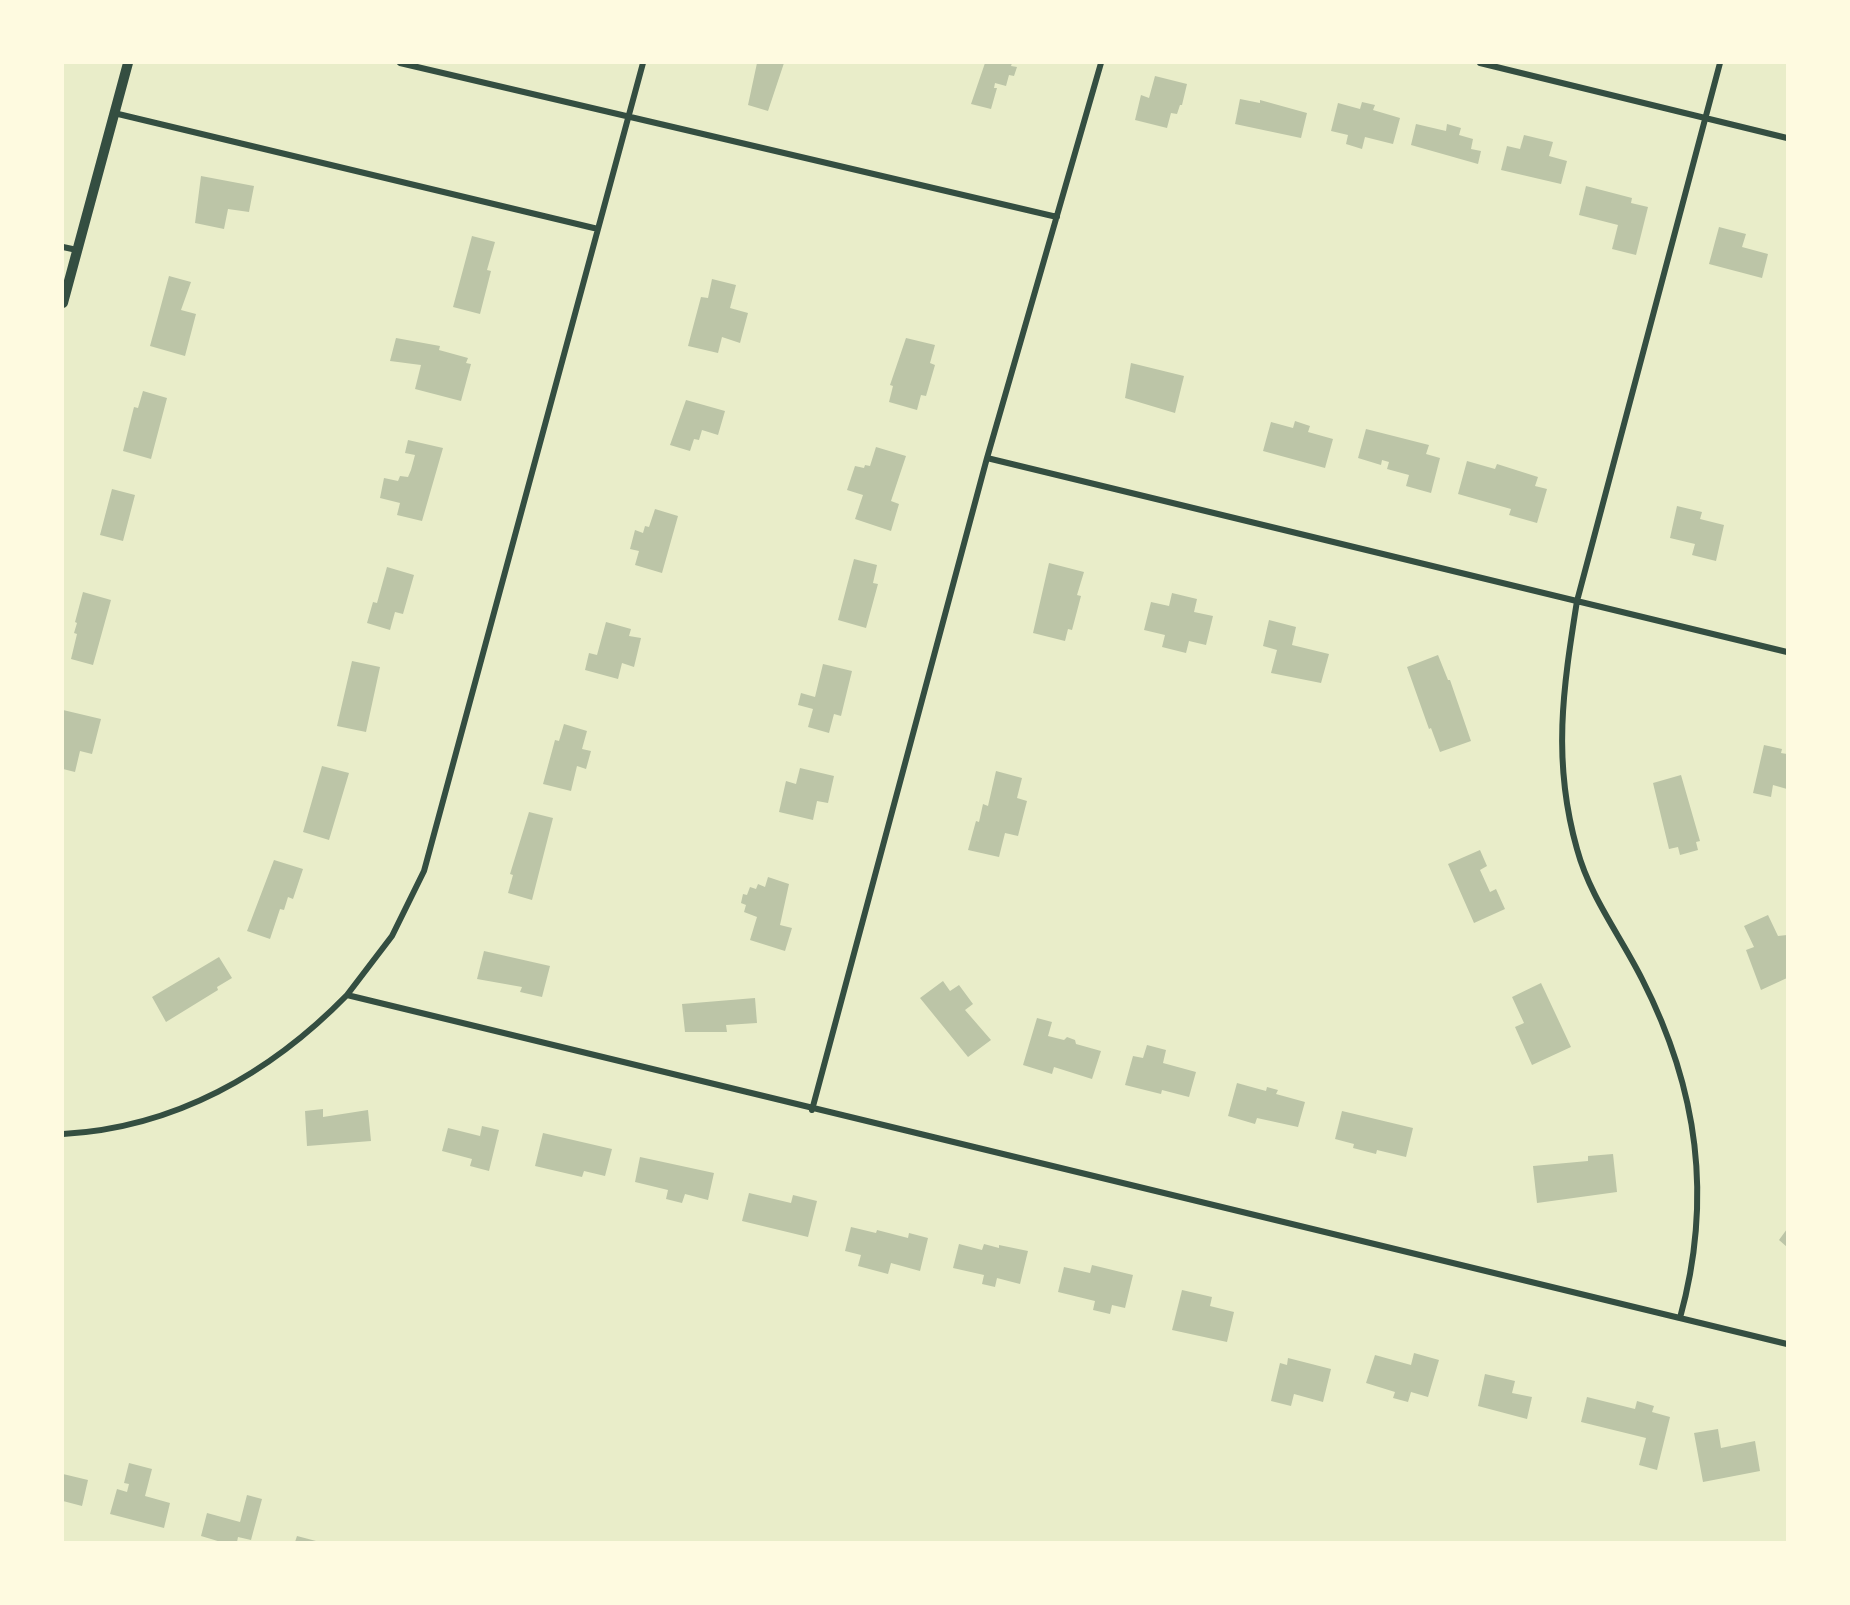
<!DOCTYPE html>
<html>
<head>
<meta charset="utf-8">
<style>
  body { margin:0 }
  #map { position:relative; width:1850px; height:1605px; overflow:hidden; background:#e9edc9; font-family:Lato,sans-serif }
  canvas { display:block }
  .frame { position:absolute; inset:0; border:64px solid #fefae0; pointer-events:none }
</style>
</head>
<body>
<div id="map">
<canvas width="1850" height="1605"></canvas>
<div class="frame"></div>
</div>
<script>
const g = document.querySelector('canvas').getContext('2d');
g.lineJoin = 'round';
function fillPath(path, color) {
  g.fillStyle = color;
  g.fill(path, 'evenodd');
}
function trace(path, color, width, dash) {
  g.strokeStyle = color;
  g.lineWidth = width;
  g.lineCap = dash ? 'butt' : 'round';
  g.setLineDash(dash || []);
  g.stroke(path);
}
fillPath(new Path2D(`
  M757,63H784L768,111L748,105Z
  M985,63H1012L1011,66L1017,67L1014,76L1009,75L1006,86L995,83L994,88H997L991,109L971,104Z
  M1155,76L1187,84L1182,105H1180L1177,114L1171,113L1167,128L1135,120L1141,95L1149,98Z
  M1240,99L1260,103V100L1307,113L1301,138L1235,124Z
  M1362,102L1375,105L1373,110L1400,118L1393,144L1365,137L1362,149L1346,144L1348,135L1331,131L1338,103L1360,109Z
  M1416,124L1446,131L1447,124L1461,128L1459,135L1473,139L1471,149L1481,151L1478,164L1411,145Z
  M1524,135L1553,142L1549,156L1567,161L1561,184L1501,170L1507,146L1520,149Z
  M201,176L254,186L249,212L228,209L224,229L195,223Z
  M1586,186L1632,198L1631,203L1648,207L1636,255L1612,249L1618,225L1579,215Z
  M1719,227L1746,234L1742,247L1768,254L1762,278L1709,264Z
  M472,236L495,242L487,270L491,271L480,314L453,307Z
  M169,276L191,282L181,310L196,314L185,356L150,346Z
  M712,279L736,285L730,308L748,313L740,343L722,337L718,353L688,346L701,297L708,298Z
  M396,338L440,346L439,350L468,358L466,363L471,364L461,401L415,389L421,365L390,361Z
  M906,338L935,345L930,363L935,365L926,396L921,395L917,410L889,402L893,386L890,385Z
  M1131,363L1184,376L1175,413L1125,398Z
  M143,391L167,398L151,459L123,451L134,407L138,408Z
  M686,400L725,411L718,435L702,430L699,440L694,439L690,451L670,445Z
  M1295,421L1310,426L1308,432L1333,439L1325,468L1263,451L1271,422L1293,428Z
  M1366,429L1429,445L1426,454L1440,458L1431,493L1406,486L1409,475L1387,469L1389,462L1382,460L1381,465L1358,458Z
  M408,440L443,448L422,521L397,515L400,503L380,498L384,478L398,481L400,476L408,477L411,470L415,455L405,453Z
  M876,447L906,456L891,501L899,504L891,531L855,519L863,495L847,490L855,466L864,468L865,465L870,466Z
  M1467,461L1495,469L1497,464L1538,477L1535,486L1547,489L1537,523L1509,515L1511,509L1458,494Z
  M112,489L135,495L123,541L100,535Z
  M1677,506L1702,512L1700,519L1724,525L1716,561L1692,555L1695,544L1670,538Z
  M655,509L678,516L662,573L635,565L639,551L630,549L635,530L643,533L645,526L649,527Z
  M854,559L877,565L873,583L878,584L866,628L838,620Z
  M1049,563L1084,572L1077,595L1081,596L1072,630L1068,629L1065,641L1033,633Z
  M387,567L414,575L403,614L395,612L390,630L367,623L373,602L377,603Z
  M83,592L111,600L93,665L71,659L77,634L74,633L77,623L75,622Z
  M1172,593L1197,599L1194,612L1213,616L1206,645L1189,641L1186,653L1162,647L1165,635L1144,630L1151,602L1169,606Z
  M1269,620L1296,627L1292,645L1329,654L1321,683L1271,673L1277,650L1263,646Z
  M606,622L631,629L629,636L641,638L634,667L622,663L618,679L585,670L589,653L597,655Z
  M1438,655L1448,680H1450L1471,741L1440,752L1431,728L1429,729L1407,667Z
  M352,661L380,667L366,732L337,726Z
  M823,664L852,671L841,716L834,714L829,733L808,727L813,709L798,705L801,693L815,697Z
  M63,710L101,719L92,754L80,751L75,772L63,769Z
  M564,724L587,731L582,749L591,751L586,769L577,766L571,791L543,784L555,740L559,741Z
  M1764,745L1782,749L1781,753L1787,754V789L1773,785L1771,797L1753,793Z
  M322,766L349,773L329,840L303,832Z
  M800,768L834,776L828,803L817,801L813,820L779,812L786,781L796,784Z
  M996,771L1022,778L1017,798L1027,801L1018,836L1005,833L999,857L968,850L976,821L979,822L983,804L988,806Z
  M1681,775L1700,841L1696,842L1698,850L1680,855L1678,847L1669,849L1653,783Z
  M529,812L553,818L532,900L508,893L513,875L510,874Z
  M1480,850L1487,866L1480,870L1490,892L1496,889L1505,909L1474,923L1448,864Z
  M274,860L303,869L293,899L288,897L284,910L280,909L270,939L247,931Z
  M768,877L789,884L780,925L792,928L785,951L750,940L757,917L744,912L746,905L741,903L743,894L747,895L750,887L756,889L758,884L765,887Z
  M1768,915L1778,936L1787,935V978L1761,990L1746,950L1754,947L1744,926Z
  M484,951L550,966L542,997L520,992L522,987L477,979Z
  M219,957L232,978L217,987L218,990L166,1022L152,997Z
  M943,981L950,991L959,985L973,1004L965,1010L991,1040L968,1057L920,998Z
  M1541,983L1571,1047L1532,1065L1515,1027L1524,1023L1512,997Z
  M755,998L757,1023L726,1025L727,1032H685L682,1004Z
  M1037,1018L1052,1022L1048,1036L1064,1040L1067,1037L1075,1040L1076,1044L1101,1051L1092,1079L1054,1067L1052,1074L1023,1065Z
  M1147,1045L1166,1050L1163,1063L1196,1072L1189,1097L1162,1090L1161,1094L1125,1085L1133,1056L1143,1058Z
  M1237,1083L1266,1091L1267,1087L1278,1090L1276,1094L1305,1102L1298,1127L1257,1118L1255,1124L1228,1116Z
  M323,1109V1117L368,1110L371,1141L307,1146L305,1111Z
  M1342,1111L1413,1128L1406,1157L1377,1150L1376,1154L1353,1148L1354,1144L1335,1139Z
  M482,1126L499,1130L489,1171L470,1166L472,1159L442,1151L448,1128L480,1136Z
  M543,1133L612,1149L605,1176L584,1171L582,1177L535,1166Z
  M1613,1154L1617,1192L1537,1203L1533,1166L1588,1161V1156Z
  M640,1157L714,1173L708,1200L685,1194L682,1203L666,1199L668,1190L635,1182Z
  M749,1193L791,1203L793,1195L817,1201L808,1237L742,1221Z
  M851,1227L876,1233L877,1230L908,1238L909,1233L928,1238L920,1271L891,1263L888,1274L858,1266L861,1255L845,1251Z
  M1787,1229V1247L1779,1240Z
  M959,1244L982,1250L984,1244L999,1248V1245L1028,1251L1020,1284L997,1278L995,1287L982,1284L984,1275L953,1268Z
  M1092,1265L1133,1275L1125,1308L1112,1305L1110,1314L1093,1310L1095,1301L1058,1292L1064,1267L1090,1273Z
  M1182,1290L1212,1297L1210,1306L1234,1312L1227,1342L1172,1330Z
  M1414,1353L1439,1360L1428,1397L1411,1392L1408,1402L1393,1398L1395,1392L1366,1383L1375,1355L1411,1365Z
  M1288,1358L1331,1369L1323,1402L1294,1394L1291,1406L1271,1401L1280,1363L1287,1365Z
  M1485,1374L1515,1381L1512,1393L1532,1397L1527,1419L1478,1406Z
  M1587,1397L1635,1409L1637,1401L1654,1406L1652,1412L1670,1417L1657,1470L1639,1465L1646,1438L1581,1422Z
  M1718,1429L1721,1448L1755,1441L1760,1471L1703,1482L1694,1433Z
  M129,1463L152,1469L145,1496L170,1503L164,1528L110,1514L117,1489L127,1492L129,1484L124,1483Z
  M63,1474L88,1480L82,1506L63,1501Z
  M247,1495L262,1499L251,1540L238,1537L237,1542H221L201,1536L207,1513L240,1522Z
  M297,1536L316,1541V1542H295Z`), '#bcc5a7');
trace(new Path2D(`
  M400,63L1057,217
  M1480,63L1787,138
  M114,113L598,229
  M63,247L77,250
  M987,458L1787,652
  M347,995L392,936L424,871L643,63
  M812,1110L987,458L1101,63
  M63,1134C174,1128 270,1074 347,995L1787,1344
  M1680,1318C1713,1198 1698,1089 1642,979C1620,935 1590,897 1577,849C1552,761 1563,689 1577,601L1720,63`), '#344e41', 6);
trace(new Path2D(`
  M63,303L128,63`), '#344e41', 10);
</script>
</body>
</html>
